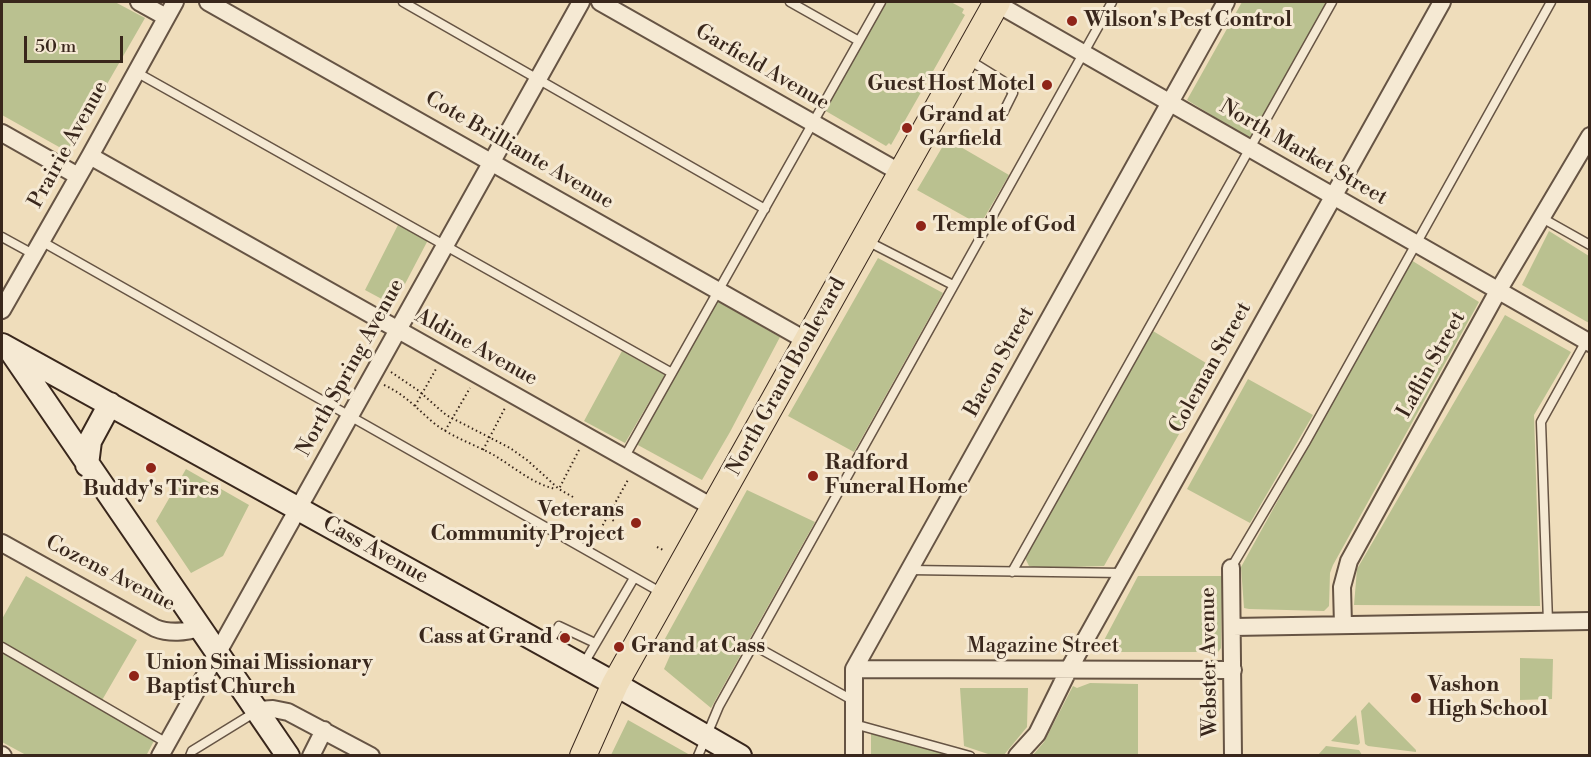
<!DOCTYPE html>
<html>
<head>
<meta charset="utf-8">
<style>
  body { margin:0 }
  #map { position:relative; width:1591px; height:757px; overflow:hidden; background:#efddbb; font-family:"Libre Bodoni",serif }
  canvas { display:block }
  .frame { position:absolute; inset:0; border:3px solid #39271c; pointer-events:none }
  .scale { position:absolute; left:24px; top:36px; width:99px; height:27px; box-sizing:border-box; border:3px solid #39271c; border-top:0; padding-left:8px; font-size:18px; line-height:21px; white-space:nowrap; color:#39271c; -webkit-text-stroke:4px #f5e9d3; paint-order:stroke }
</style>
</head>
<body>
<div id="map">
<canvas width="1591" height="757"></canvas>
<div class="frame"></div>
<div class="scale">50 m</div>
</div>
<script>
const g = document.querySelector('canvas').getContext('2d');
g.lineJoin = 'round';
function fillPath(path, color) {
  g.fillStyle = color;
  g.fill(path, 'evenodd');
}
function trace(path, color, width, dash) {
  g.strokeStyle = color;
  g.lineWidth = width;
  g.lineCap = dash ? 'butt' : 'round';
  g.setLineDash(dash || []);
  g.stroke(path);
}
function label(font, color, halo, rows, align = 'center') {
  g.font = font + ' "Libre Bodoni",serif';
  g.lineWidth = 6;
  g.setLineDash([]);
  g.textBaseline = 'middle';
  g.strokeStyle = halo;
  g.fillStyle = color;
  for (const [text, x, y, turn = 0] of rows) {
    g.save();
    g.translate(x, y);
    g.rotate((+turn || 0) * Math.PI / 180);
    g.textAlign = isNaN(turn) ? turn : align;
    if (halo) g.strokeText(text, 0, 0);
    g.fillText(text, 0, 0);
    g.restore();
  }
}
fillPath(new Path2D(`
  M2,2H115L145,18L68,152L2,115Z
  M884,2H951L964,9L962,13L965,15L891,145L889,143L886,146L824,110Z
  M1242,2H1327L1250,139L1187,100Z
  M947,139L1009,175L980,225L917,190Z
  M399,223L428,240L395,303L391,304L365,290Z
  M1549,231L1589,256V323L1522,285Z
  M878,258L943,293L854,452L788,416Z
  M1411,260L1479,302L1333,565L1330,573L1329,606L1324,611L1249,609L1244,608L1241,567Z
  M717,301L780,337L730,432L702,480L636,444Z
  M1505,315L1571,352L1534,415L1540,606L1354,605L1357,569Z
  M1153,331L1216,369L1104,566L1037,568L1029,566L1025,558L1026,551Z
  M622,351L665,375L625,443L584,421Z
  M1248,379L1313,415L1250,523L1187,489Z
  M186,469L249,505L223,556L191,573L156,521Z
  M747,490L815,522L711,708L664,669L672,651L661,646Z
  M26,576L137,640L101,702L2,644V619Z
  M1138,576H1222L1221,648L1218,652H1105L1101,646Z
  M2,649L155,739L146,756L26,755L2,742Z
  M1520,658L1553,659L1552,699L1520,700Z
  M1090,683L1138,684V755H1033L1044,742L1073,686L1077,688Z
  M960,688H1028L1027,727L1004,755H991L964,746Z
  M1369,702L1416,750V752L1368,746L1365,744L1361,711Z
  M1356,715L1360,743L1358,745L1331,741Z
  M628,720L690,755H611Z
  M871,732L953,755H871Z
  M1326,746L1359,750L1362,755H1318Z`), '#bac190');
const service = new Path2D(`
  M403,2L765,209
  M790,2L859,41
  M969,60L1003,81L1013,93L1003,113
  M136,72L672,373
  M1542,218L1590,245
  M2,237L33,254
  M41,241L662,593
  M867,241L953,285
  M624,458L881,2
  M1231,568L1305,443L1551,2
  M910,570L1123,573
  M1012,572L1332,2
  M1548,622L1541,422L1586,341
  M548,645L559,626L595,643
  M753,645L854,701
  M2,647L167,743
  M583,665L634,578
  M854,724L970,756
  M190,756L192,751L257,711
  M698,756L719,706L1112,2`);
const minor = new Path2D(`
  M139,2L166,17
  M208,2L807,341
  M600,2L901,173
  M994,2C1193,114 1390,230 1590,343
  M2,133L78,176
  M90,156L714,508
  M2,310L90,156L175,2
  M2,543L155,628C170,634 185,632 201,628
  M1231,568L1233,756
  M1343,625L1342,587L1349,561L1498,291L1590,136
  M1233,627L1590,621
  M854,669L1233,670
  M257,710L273,709L288,712L371,756
  M2,755L3,756
  M160,756L581,2
  M311,756L324,730
  M854,756V669L1226,2
  M1017,756L1037,734L1069,669L1442,2`);
const secondary = new Path2D(`
  M2,345L615,684L740,756
  M12,353L288,756
  M87,465L90,441L110,404`);
const primary = new Path2D(`
  M583,756L615,684L997,2`);
trace(service, '#665444', 11);
trace(minor, '#665444', 20);
trace(secondary, '#39271c', 26);
trace(primary, '#39271c', 28);
trace(new Path2D(`
  M391,372L419,391L446,415L510,448L527,460L559,489
  M384,385C406,395 417,409 435,424C452,437 473,444 492,454C513,466 532,484 556,489
  M415,406L436,369
  M445,431L470,388
  M483,450L505,408
  M573,497L559,489L579,450
  M605,515L614,521
  M594,541L629,478
  M657,547L665,551`), '#39271c', 2, [1.5, 3]);
trace(service, '#f5e9d3', 8);
trace(minor, '#f5e9d3', 16);
trace(secondary, '#f5e9d3', 22);
trace(primary, '#efddbb', 26);
for (const [x, y, r, color] of [
  [1072,21,6,"#8f2418"],
  [1047,85,6,"#8f2418"],
  [907,128,6,"#8f2418"],
  [921,226,6,"#8f2418"],
  [151,468,6,"#8f2418"],
  [813,476,6,"#8f2418"],
  [636,523,6,"#8f2418"],
  [565,638,6,"#8f2418"],
  [619,647,6,"#8f2418"],
  [134,676,6,"#8f2418"],
  [1416,698,6,"#8f2418"]
]) {
  const dot = new Path2D();
  dot.arc(x, y, r, 0, 2 * Math.PI);
  g.fillStyle = color;
  g.fill(dot);
  trace(dot, '#f5e9d3', 2);
}
label('bold 21px', '#39271c', '#f5e9d3', [
  ["Wilson's Pest Control",1084,21],
  ["Guest Host Motel",1035,85,"right"],
  ["Grand at",919,116],
  ["Garfield",919,140],
  ["Temple of God",933,226],
  ["Radford",825,464],
  ["Funeral Home",825,488],
  ["Buddy's Tires",151,490,"center"],
  ["Veterans",624,511,"right"],
  ["Community Project",624,535,"right"],
  ["Cass at Grand",553,638,"right"],
  ["Grand at Cass",631,647],
  ["Union Sinai Missionary",146,664],
  ["Baptist Church",146,688],
  ["Vashon",1428,686],
  ["High School",1428,710]
], 'left');
label('21px', '#39271c', '#f5e9d3', [
  ["Garfield Avenue",762,68,30],
  ["Prairie Avenue",69,145,-61],
  ["Cote Brilliante Avenue",519,151,30],
  ["North Market Street",1303,153,30],
  ["Aldine Avenue",476,348,29],
  ["Bacon Street",1000,362,-61],
  ["Laflin Street",1432,365,-61],
  ["North Spring Avenue",351,368,-61],
  ["Coleman Street",1211,368,-61],
  ["North Grand Boulevard",787,377,-61],
  ["Cass Avenue",375,551,29],
  ["Cozens Avenue",110,574,27],
  ["Magazine Street",1043,647],
  ["Webster Avenue",1210,662,-91]
]);
</script>
</body>
</html>
